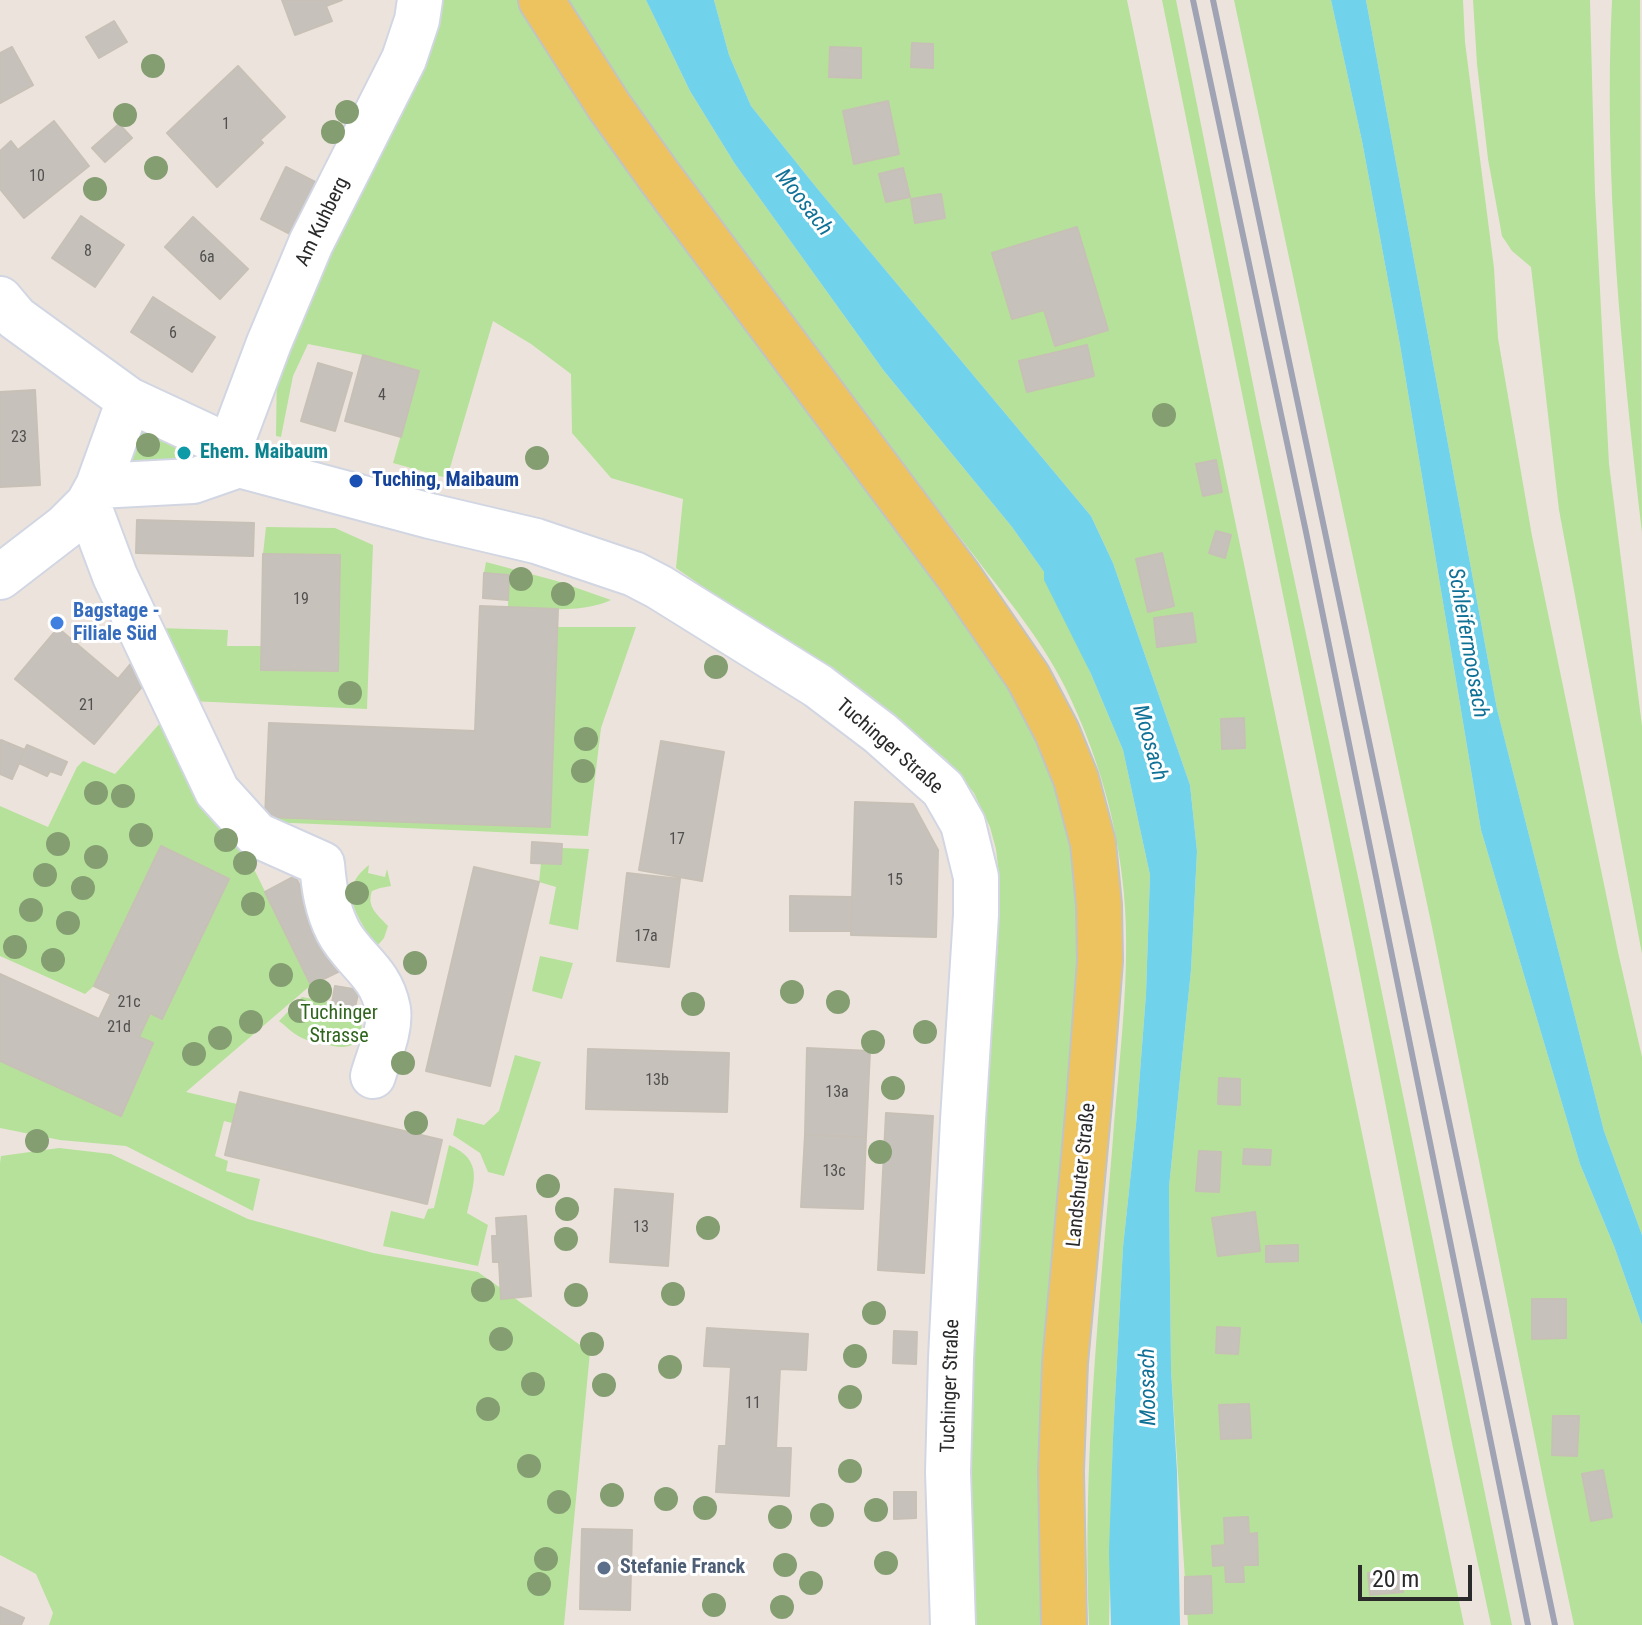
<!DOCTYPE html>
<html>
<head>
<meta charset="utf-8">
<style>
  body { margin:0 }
  #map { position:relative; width:1642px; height:1625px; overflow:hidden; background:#ece4dc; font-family:"Roboto Condensed",sans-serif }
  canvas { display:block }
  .scale { position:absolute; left:1358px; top:1565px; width:114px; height:36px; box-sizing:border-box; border:4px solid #2a2a2a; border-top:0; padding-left:10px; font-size:24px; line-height:28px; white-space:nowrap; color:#2a2a2a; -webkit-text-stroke:6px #fff; paint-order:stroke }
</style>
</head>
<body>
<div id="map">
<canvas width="1642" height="1625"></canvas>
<div class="scale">20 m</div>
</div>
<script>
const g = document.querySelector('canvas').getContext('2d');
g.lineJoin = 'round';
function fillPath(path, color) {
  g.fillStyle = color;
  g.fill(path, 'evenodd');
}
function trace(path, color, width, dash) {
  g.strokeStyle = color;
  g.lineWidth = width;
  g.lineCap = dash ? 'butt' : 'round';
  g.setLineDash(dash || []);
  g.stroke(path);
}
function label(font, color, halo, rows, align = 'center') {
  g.font = font + ' "Roboto Condensed",sans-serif';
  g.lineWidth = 6;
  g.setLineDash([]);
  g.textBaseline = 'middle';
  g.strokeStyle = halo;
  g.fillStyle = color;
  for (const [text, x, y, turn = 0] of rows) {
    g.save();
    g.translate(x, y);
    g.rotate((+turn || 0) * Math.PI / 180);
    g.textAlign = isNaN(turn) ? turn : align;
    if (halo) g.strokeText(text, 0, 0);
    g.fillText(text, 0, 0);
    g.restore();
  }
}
fillPath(new Path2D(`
  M435,0H522L893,517L1019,702L1055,778L1074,855L1079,898L1078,960L1048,1306L1040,1443L1041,1536L1044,1625H970L966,1455L986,1080L998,945L999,875L996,849L990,827L974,793L947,760L906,727L676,568L683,499L611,478L572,433L571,374L531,344L493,321L447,478L393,463L419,371L363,355L308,344L293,376L281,437L276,436L277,366Z
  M566,0H646L690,91L735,164L884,371L1012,527L1044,572L1091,674L1123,750L1150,875L1146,994L1136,1125L1123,1247L1113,1437L1109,1625H1089C1082,1462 1100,1300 1113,1138C1119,1058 1131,974 1124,895C1118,823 1097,752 1065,687C1041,639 1005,596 972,553C930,499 887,444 845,389C769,289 691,188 620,84C601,56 584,28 566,0Z
  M714,0H1127L1464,1625H1188L1171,1369L1169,1187L1191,970L1197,851L1190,785L1113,563L1091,516L816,187L751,106L729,55Z
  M1162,0H1176L1260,419L1361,891L1512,1625H1491L1452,1443L1355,949Z
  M1234,0H1331L1362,141L1399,339L1481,830L1580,1164L1614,1246L1642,1325V1625H1574L1546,1494L1432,927Z
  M1366,0H1463L1465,42L1494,268L1498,338L1532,536L1618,952L1642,1057V1235L1604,1131L1497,709Z
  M1473,0H1590L1595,193L1609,464L1642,726V954L1559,510L1531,267L1512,251L1502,236L1488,159L1477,64Z
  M1612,0H1640L1642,533C1622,357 1603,178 1612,0Z
  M131,425L196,453L193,460L128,462Z
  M266,527L335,528L373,545L367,709L190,701L156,628L228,630L227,646H262V670L338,671L339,555L263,554Z
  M486,562L557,581L611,600C581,614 541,608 508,607L509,575L484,573Z
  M557,627H636L601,728L588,836L269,822L265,817L550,827Z
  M161,722L200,804L206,813L214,818L250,861L311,985L186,1092L237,1104L232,1123L224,1121L215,1156L228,1161L226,1171L260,1179L253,1211L126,1146L60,1140L0,1128V1061L122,1115L153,1044L139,1037L150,1013L162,1019L229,880L161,847L94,986L85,994L0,956V806L48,827L77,767L83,761L115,774Z
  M562,848L589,849L578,930L549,924L556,887L539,882L541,863L561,864Z
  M369,865L368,873L385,877L387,869L391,886L380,888L372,891C366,907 378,915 388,926L384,938L378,945H375L372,941C356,912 337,890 369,865Z
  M540,956L573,963L562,999L532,991Z
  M302,997L355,1007C360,1015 363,1022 361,1032C356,1051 340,1048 324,1044C316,1042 307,1041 300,1037C292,1033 286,1026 279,1021Z
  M515,1055L541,1062L504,1176L488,1172L480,1153L453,1135L457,1118L484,1125L499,1111Z
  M449,1145C484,1160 474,1182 467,1213L488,1225L478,1266L383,1246L391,1211L424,1219L428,1209L434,1208Z
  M59,1148L111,1154L248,1219L373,1253L478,1272L590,1352L564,1625H49L53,1613L36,1574L0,1555V1163L1,1156Z`), '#b6e19a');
fillPath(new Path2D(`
  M646,0H714L729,55L751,106L816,187L1091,516L1113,563L1190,785L1197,851L1191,970L1169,1187L1171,1369L1177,1472L1180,1625H1111L1109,1552L1113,1437L1123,1247L1136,1125L1146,994L1150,875L1123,750L1091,674L1044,580V572L1012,527L884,371L735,164L690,91Z
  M1331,0H1366L1497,709L1604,1131L1642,1235V1325L1614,1246L1580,1164L1481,830L1399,339L1362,141Z`), '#71d2eb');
const building = new Path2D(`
  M282,0H342L326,6L332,21L295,35Z
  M114,21L127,42L99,58L86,37Z
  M912,43L933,44V68L911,67Z
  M12,47L33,85L0,103V53Z
  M830,47L861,48V78L829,77Z
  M238,66L285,117L260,140L263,143L217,187L167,133Z
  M888,101L899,154L854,164L843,111Z
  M54,121L89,166L24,218L0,189V151L11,141L18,150Z
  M119,124L132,138L105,162L92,148Z
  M286,167L321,185L296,237L261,219Z
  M903,168L910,197L886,202L879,174Z
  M941,194L945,218L915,223L911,199Z
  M81,216L124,245L95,287L52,258Z
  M193,217L248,269L220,299L165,247Z
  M1077,227L1108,330L1055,346L1044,310L1012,319L992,253Z
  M153,297L215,337L192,372L131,332Z
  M1087,345L1094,376L1027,392L1019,361Z
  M363,355L419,371L401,437L345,421Z
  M318,363L352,373L335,431L301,421Z
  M35,390L40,485L0,487V392Z
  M1216,460L1222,492L1203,496L1196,464Z
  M137,520L254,523L253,556L136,553Z
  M1216,531L1231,535L1225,558L1209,553Z
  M1162,553L1174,606L1148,612L1136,559Z
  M263,554L340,555L338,671L261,670Z
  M484,573L509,575L508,600L483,598Z
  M480,606L558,609L550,827L265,817L269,723L475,731Z
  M1192,613L1196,642L1157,647L1154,618Z
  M58,628L118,679L134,660L145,683L94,744L15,679Z
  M1244,718L1245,748L1222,749L1221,719Z
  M1,740L25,750L12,779L0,774Z
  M661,741L724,752L702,881L639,870Z
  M27,745L67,762L61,775L50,771L47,776L19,763Z
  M855,802L913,804L938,850L936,937L851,935Z
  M532,842L562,844L561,864L531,863Z
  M161,846L229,879L162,1019L150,1013L139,1037L153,1043L121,1116L0,1061V974L99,1019L111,994L94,986Z
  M474,867L539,882L490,1086L426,1071Z
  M627,873L680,879L669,967L617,961Z
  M295,876L342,970L311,985L265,892Z
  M790,896L852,897L851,931H790Z
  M335,986L359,990L355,1007L332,1003Z
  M807,1048L870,1051L866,1137L805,1135Z
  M588,1049L729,1053L727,1112L586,1109Z
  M1219,1078L1240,1079V1105L1218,1104Z
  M240,1092L442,1140L427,1204L225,1155Z
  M886,1113L933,1116L924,1273L878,1270Z
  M805,1135L866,1137L863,1209L801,1207Z
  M1244,1149L1271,1150L1270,1165L1243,1164Z
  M1199,1151L1221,1152L1219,1192L1196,1191Z
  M615,1189L673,1194L668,1266L610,1262Z
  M1255,1212L1260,1251L1218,1256L1212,1218Z
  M526,1216L531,1296L501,1299L499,1262H493L492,1236H497L496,1218Z
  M1298,1245V1261L1266,1262V1246Z
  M1532,1299H1566V1338L1532,1339Z
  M1217,1327L1240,1328L1238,1354L1216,1353Z
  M707,1328L808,1334L806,1370L780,1369L776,1448H791L789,1496L716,1492L719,1446H726L731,1367L704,1366Z
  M894,1331L917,1332L916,1364L893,1363Z
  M1249,1404L1251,1438L1221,1439L1219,1405Z
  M1553,1416H1579L1577,1456L1552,1455Z
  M1603,1470L1612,1517L1591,1521L1582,1474Z
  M894,1492H916V1518L894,1519Z
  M1248,1517L1249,1534L1257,1533L1258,1565H1243L1244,1582H1226L1225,1565L1213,1566L1212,1546L1225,1545L1224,1518Z
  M582,1529L632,1530L630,1610L580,1609Z
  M1402,1571L1403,1592L1370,1595L1368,1573Z
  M1211,1576L1212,1613L1185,1614V1577Z
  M0,1607L24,1618L21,1625H0Z`);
fillPath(building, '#c7c1bc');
trace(building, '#c7c0b6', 2);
const minor = new Path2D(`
  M0,299L16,318L129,400L230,447L239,465
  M230,447L269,343L311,243L404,59L417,20L420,0
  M98,486L193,481L239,465L430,516L536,541L634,574L659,587L818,686L880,733L943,789L963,824L976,877V915L963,1120L951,1358L948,1472L953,1625
  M88,504L115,576L217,791L257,835L322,864C324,888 327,909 338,931C353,960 381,971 388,1009C391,1030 379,1055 373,1076
  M0,577L65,527L88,504L98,486L129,400`);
const major = new Path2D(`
  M541,0L609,106L659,176L960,578L1028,677L1057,732L1076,779L1093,843L1099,905L1100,961L1089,1103L1065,1363L1061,1471L1064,1625`);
trace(minor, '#d1d6e2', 48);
trace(major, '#c3c3c3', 48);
trace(minor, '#fff', 44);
trace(major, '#edc360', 44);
trace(new Path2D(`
  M1193,0L1306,532L1528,1625
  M1213,0L1555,1625`), '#9fa3b4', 6);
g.fillStyle = '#849e72';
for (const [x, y] of [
  [153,66],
  [347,112],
  [125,115],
  [333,132],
  [156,168],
  [95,189],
  [1164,415],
  [148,445],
  [537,458],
  [521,579],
  [563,594],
  [716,667],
  [350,693],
  [586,739],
  [583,771],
  [96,793],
  [123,796],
  [141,835],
  [226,840],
  [58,844],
  [96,857],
  [245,863],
  [45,875],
  [83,888],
  [357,893],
  [253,904],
  [31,910],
  [68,923],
  [15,947],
  [53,960],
  [415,963],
  [281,975],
  [320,991],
  [792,992],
  [838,1002],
  [693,1004],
  [300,1011],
  [251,1022],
  [925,1032],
  [220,1038],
  [873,1042],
  [194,1054],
  [403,1063],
  [893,1088],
  [416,1123],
  [37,1141],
  [880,1152],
  [548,1186],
  [567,1209],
  [708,1228],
  [566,1239],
  [483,1290],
  [673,1294],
  [576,1295],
  [874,1313],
  [501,1339],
  [592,1344],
  [855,1356],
  [670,1367],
  [533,1384],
  [604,1385],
  [850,1397],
  [488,1409],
  [529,1466],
  [850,1471],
  [612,1495],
  [666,1499],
  [559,1502],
  [705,1508],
  [876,1510],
  [822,1515],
  [780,1517],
  [546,1559],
  [886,1563],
  [785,1565],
  [811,1583],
  [539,1584],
  [714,1605],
  [782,1607]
]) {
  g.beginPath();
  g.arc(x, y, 12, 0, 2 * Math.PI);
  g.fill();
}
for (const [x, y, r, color] of [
  [184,453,8,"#0f9aa8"],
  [356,481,8,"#1a4fb4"],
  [57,623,8,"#3f7fe0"],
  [604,1568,8,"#5c6f8a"]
]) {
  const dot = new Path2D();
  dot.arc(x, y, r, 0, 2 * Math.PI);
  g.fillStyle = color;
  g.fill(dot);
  trace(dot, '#fff', 3);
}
label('16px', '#51504e', null, [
  ["1",226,125],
  ["10",37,177],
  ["8",88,252],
  ["6a",207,258],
  ["6",173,334],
  ["4",382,396],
  ["23",19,438],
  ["19",301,600],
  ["21",87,706],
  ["17",677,840],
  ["15",895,881],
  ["17a",646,937],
  ["21c",129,1003],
  ["21d",119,1028],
  ["13b",657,1081],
  ["13a",837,1093],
  ["13c",834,1172],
  ["13",641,1228],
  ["11",753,1404]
]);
label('20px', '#2a2a2a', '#fff', [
  ["Am Kuhberg",323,222,-64],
  ["Tuchinger Straße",889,747,41],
  ["Landshuter Straße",1082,1175,-84],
  ["Tuchinger Straße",951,1386,-88]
]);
label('bold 20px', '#0d838f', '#fff', [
  ["Ehem. Maibaum",200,453]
], 'left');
label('bold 20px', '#164399', '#fff', [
  ["Tuching, Maibaum",372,481]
], 'left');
label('bold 20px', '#366cbe', '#fff', [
  ["Bagstage -",73,612],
  ["Filiale Süd",73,635]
], 'left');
label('20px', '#2f651c', '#fff', [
  ["Tuchinger",339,1014],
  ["Strasse",339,1037]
]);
label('bold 20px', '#4e5e75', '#fff', [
  ["Stefanie Franck",620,1568]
], 'left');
label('italic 22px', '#107197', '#fff', [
  ["Moosach",803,203,52],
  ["Schleifermoosach",1467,643,80],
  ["Moosach",1149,743,74],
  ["Moosach",1149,1387,-91]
]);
</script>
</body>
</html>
